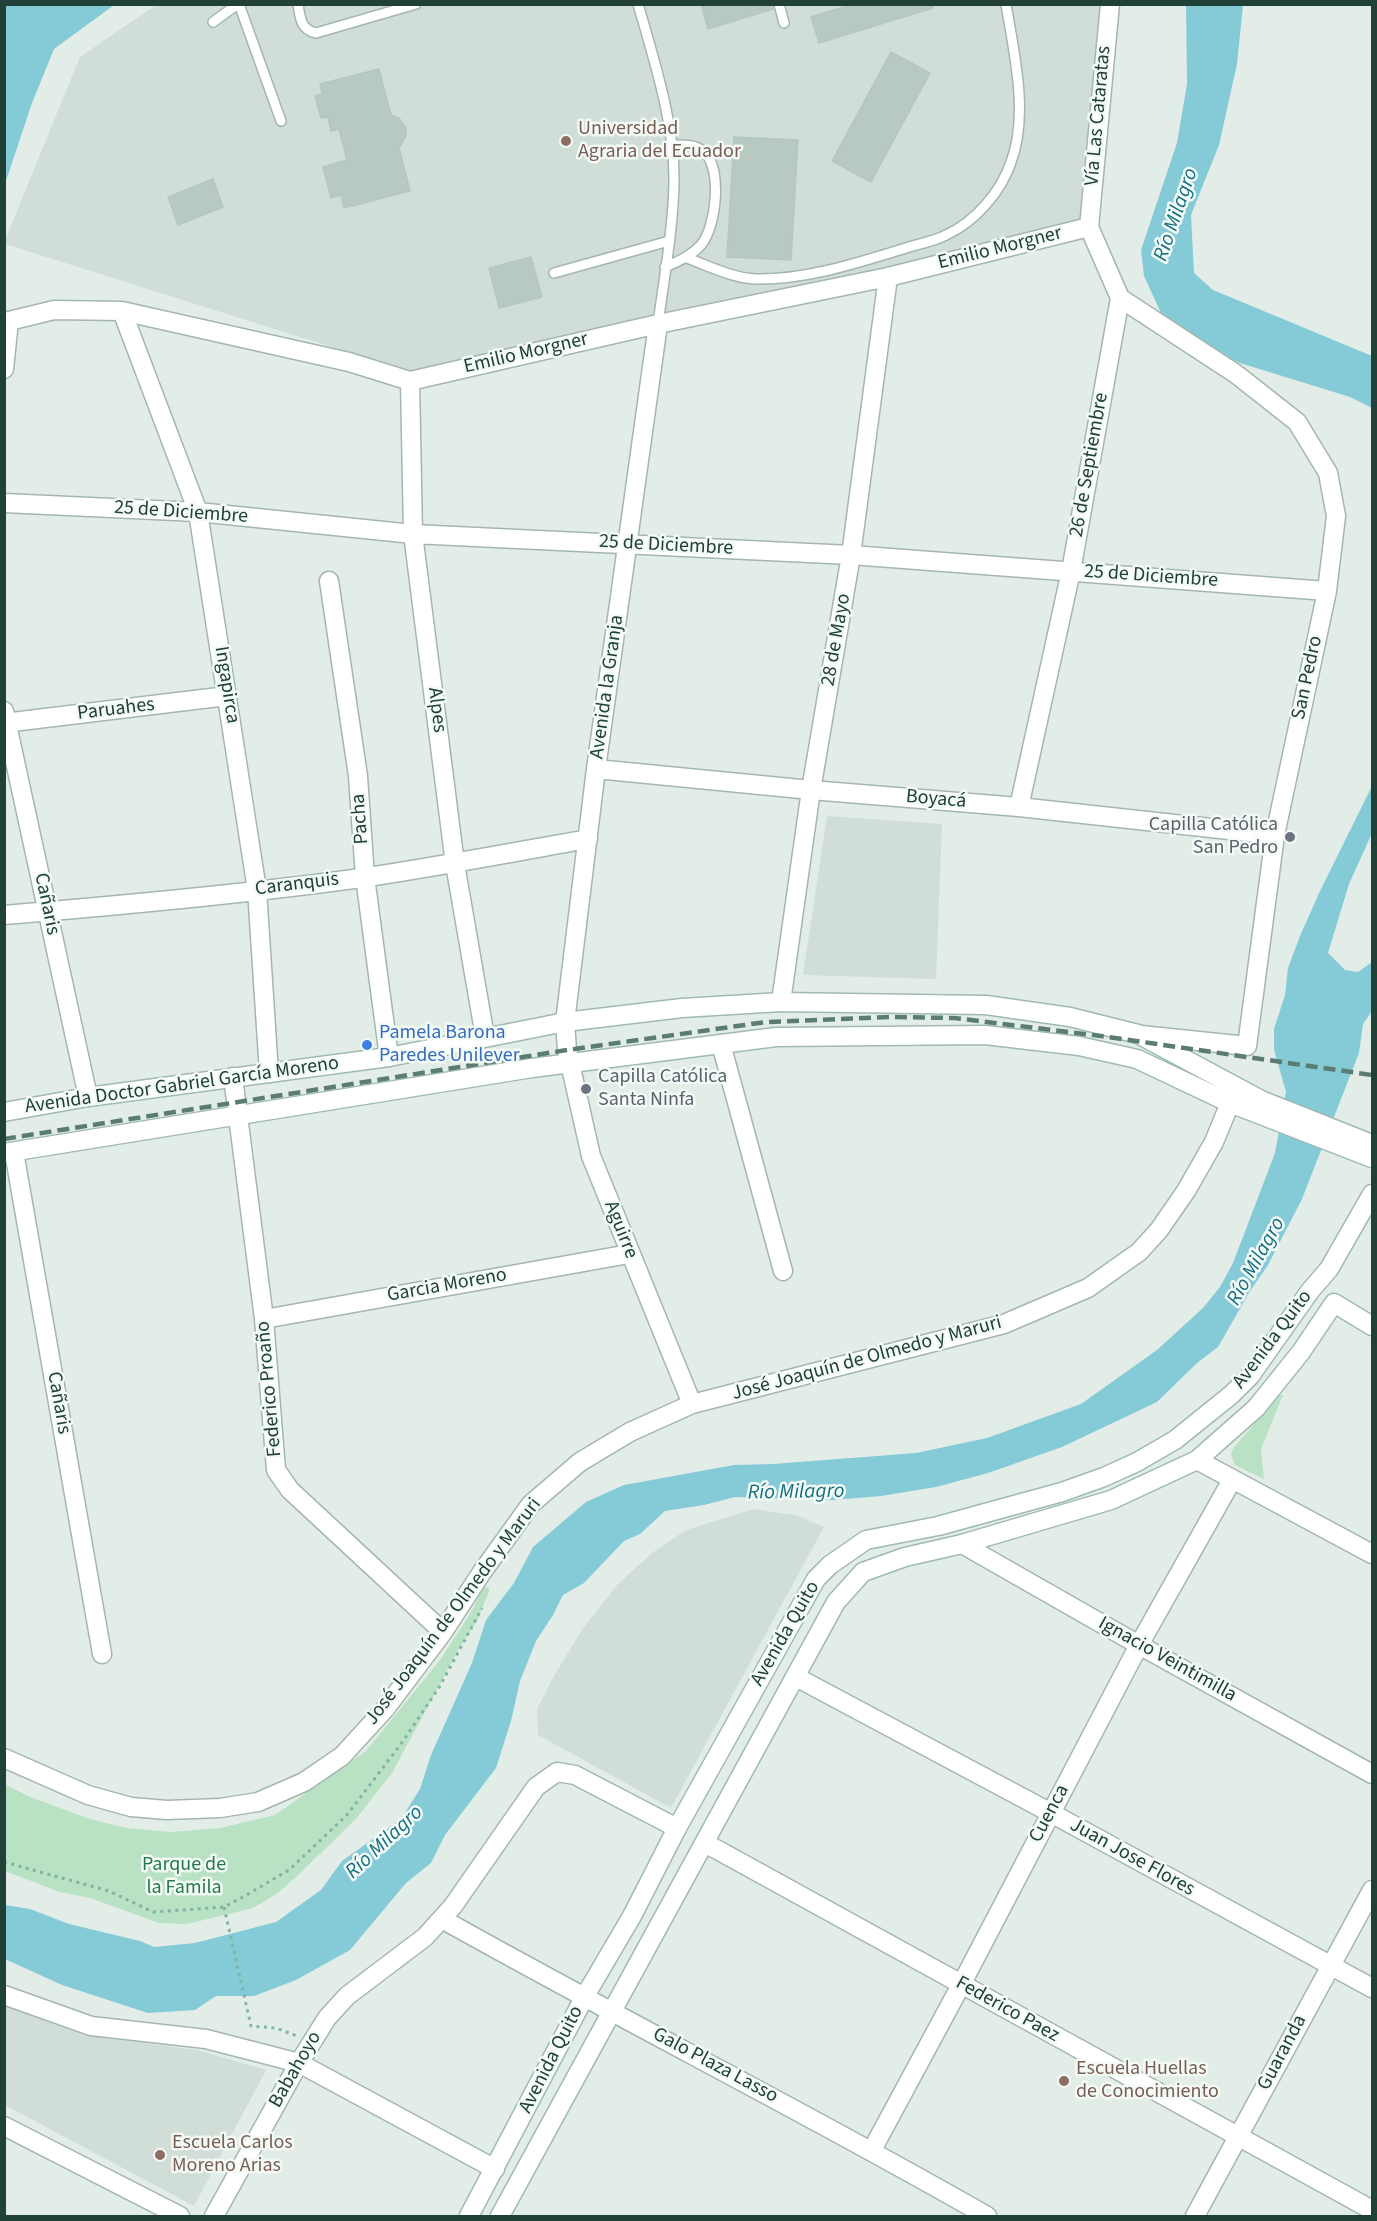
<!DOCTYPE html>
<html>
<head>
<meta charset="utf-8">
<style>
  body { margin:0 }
  #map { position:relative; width:1377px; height:2221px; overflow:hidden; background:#e2ede8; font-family:"Source Sans 3",sans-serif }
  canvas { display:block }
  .frame { position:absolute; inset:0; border:6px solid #204038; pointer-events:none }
</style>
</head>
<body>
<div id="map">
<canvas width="1377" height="2221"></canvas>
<div class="frame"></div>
</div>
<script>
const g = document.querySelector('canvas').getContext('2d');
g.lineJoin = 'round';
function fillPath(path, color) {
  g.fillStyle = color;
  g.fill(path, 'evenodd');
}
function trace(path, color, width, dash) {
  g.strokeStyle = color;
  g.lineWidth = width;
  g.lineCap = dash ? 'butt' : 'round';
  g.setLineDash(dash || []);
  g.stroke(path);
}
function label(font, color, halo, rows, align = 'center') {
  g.font = font + ' "Source Sans 3",sans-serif';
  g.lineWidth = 5;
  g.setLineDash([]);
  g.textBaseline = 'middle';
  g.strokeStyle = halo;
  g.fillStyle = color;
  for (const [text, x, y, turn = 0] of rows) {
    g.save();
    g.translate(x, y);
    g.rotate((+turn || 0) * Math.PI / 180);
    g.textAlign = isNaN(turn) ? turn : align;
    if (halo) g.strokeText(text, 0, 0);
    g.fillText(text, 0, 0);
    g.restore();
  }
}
fillPath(new Path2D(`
  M156,5H1100L1079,224L411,372L5,244V240L80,57Z
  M827,816L942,824L936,979L803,975Z
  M754,1509L799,1516L824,1527L671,1808L538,1735L537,1709L555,1674L584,1627L618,1584L652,1553L686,1530Z
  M5,2006L83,2035L197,2050L266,2070L194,2206L5,2105Z`), '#d0ded7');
fillPath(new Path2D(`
  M1280,1395H1283L1261,1449L1264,1479L1235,1465L1231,1454L1234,1447Z
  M484,1586L490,1589L477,1621L460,1647L392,1773L355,1820L295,1878L275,1895L253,1908L187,1924L159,1923L90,1898L60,1892L5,1871V1784L30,1797L90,1819L126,1828L171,1832L220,1828L275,1815L366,1751L440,1660L470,1614Z`), '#b9e1c4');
fillPath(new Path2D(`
  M5,4L114,5L54,49L32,103L5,184Z
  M1186,5H1243L1237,64L1219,145L1191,215L1194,273L1213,290L1372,356V408L1350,397L1240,363L1207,348L1161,313L1144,276L1141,250L1177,143L1187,84Z
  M1372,786V833L1349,884L1328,953L1345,970L1358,972L1372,962V1011L1363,1024L1359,1053L1302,1199L1268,1265L1250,1291L1218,1347L1197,1363L1157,1402L1062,1447L988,1473L936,1487L881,1496L832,1500L735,1497L704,1505L665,1511L640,1534L624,1541L584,1583L563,1595L553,1615L536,1641L520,1681L511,1721L496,1768L445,1835L431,1863L406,1883L350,1950L296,1980L254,1996H216L195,2010L148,2013L62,1985L5,1959V1905L30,1909L69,1924L140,1941L154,1947L195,1943L276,1922L321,1890L342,1861L401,1819L420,1789L431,1755L472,1663L486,1620L514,1583L533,1547L586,1502L624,1485L734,1465L773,1464L916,1453L987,1438L1081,1404L1157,1350L1203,1308L1220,1287L1233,1263L1275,1153L1286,1092L1274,1050V1029L1285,995L1288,968L1300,936L1320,891Z`), '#85cad7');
const building = new Path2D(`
  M701,4H772L773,9L708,29Z
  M854,4H932L933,8L819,43L811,17Z
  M891,52L930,73L871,182L832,161Z
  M379,69L391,115L399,118L406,128V136L399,148L410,191L344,208L341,195L331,198L323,167L347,160L339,129L331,131L328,117L321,118L315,96L322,94L320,84Z
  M734,137L798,140L791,260L727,257Z
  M213,179L223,207L178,225L168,197Z
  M531,257L542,297L499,308L489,268Z`);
fillPath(building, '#b7c9c1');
trace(building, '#b4c8c0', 1.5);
const lane = new Path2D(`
  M239,4L281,121
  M298,4C300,18 301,30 316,33L416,4
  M638,4C654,60 675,124 674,183C673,230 664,278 658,324
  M779,4L784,23
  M213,22L238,4
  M687,258C709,266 732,278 756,279C806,280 856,263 903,249C917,244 933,242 946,235C975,222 1001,192 1011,162C1029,115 1014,53 1006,4
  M665,267C679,261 691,256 701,245C716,228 723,168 704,152C695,144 683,145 672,145
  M554,273L669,241`);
const street = new Path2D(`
  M1110,4L1089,227L1120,298
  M1120,298L1236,374L1297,422L1328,473L1336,516L1327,591L1275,835L1247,1046L1141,1035
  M122,311L198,512L257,890L269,1073
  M658,324L596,769L565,1022L567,1050L591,1156L692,1404
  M4,369L9,321L54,310L122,311L349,362L410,381L658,324L888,277L1089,227
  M410,381L413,534L455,864L485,1037
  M4,503L198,512L413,534L851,555L1327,591
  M329,581L358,776L365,877L389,1057
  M4,711L88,1097
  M4,723L227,696
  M596,769L811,790L1019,807L1275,835
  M1019,807L1071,571L1120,298
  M4,915C125,905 248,894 368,877C441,866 515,852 588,839
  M781,1002L811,790L851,555L888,277
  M721,1044L783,1271
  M233,1077L264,1319L276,1470L290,1490L443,1632
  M14,1152L102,1654
  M264,1319L629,1254
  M1197,1460L1372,1554
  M962,1544L1139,1645L1372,1774
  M796,1677L1051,1813L1372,1988
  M4,1758L88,1795L131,1807L167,1810L220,1808L258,1802L304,1782L342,1756L385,1709L443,1632L482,1572L531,1504L580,1462L630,1432L692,1404L1004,1324L1088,1288L1139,1252L1159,1230L1186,1191L1214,1142L1230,1103
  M705,1843L1372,2210
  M442,1919C622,2020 807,2113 987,2216
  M4,1995L91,2026L206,2039L299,2063L495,2169
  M4,2126L180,2216
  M872,2150L961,1985L1139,1645L1232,1480
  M214,2216L299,2063L327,2018L347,1996L425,1937L453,1906L536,1787L557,1772L575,1775L677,1828
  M1195,2216L1372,1890`);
const secondary = new Path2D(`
  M4,1112L88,1097L389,1057L565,1022L682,1008L781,1002L986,1005L1070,1017L1138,1034L1261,1100L1372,1144
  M4,1153L532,1068L776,1037L985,1035L1079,1046L1137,1059L1230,1103L1372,1158
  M1334,1303L1372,1326
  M469,2216L585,1996L632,1916L677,1828L816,1579L830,1565L866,1540L938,1526L1062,1492L1104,1477L1137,1462L1175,1440L1231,1395L1250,1376L1310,1291L1329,1269L1372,1194
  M500,2216C610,2011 725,1808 836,1602L863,1572L905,1557L962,1544L1111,1500L1197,1460L1256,1408L1301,1352L1334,1303`);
trace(lane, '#a4b6b0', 12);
trace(street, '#a4b6b0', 21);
trace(secondary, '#9fbab1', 21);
trace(new Path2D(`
  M4,1862L109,1891L153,1912L224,1907L243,1897L289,1870L347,1815L401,1744L440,1686L482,1608
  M224,1907L251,2026L276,2028L297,2036`), '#7fb4a4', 3, [3, 4.5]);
trace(lane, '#fff', 9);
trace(street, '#fff', 18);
trace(secondary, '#fff', 18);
trace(new Path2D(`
  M4,1139L567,1050L766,1022L890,1017L954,1018L1101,1036L1372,1075`), '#5b7c73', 4.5, [12, 6]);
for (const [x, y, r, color] of [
  [566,141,6,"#8d6e63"],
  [1290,837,6,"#6b7280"],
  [367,1045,6,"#3f7fe0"],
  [586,1089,6,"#6b7280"],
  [1064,2081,6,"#8d6e63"],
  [160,2155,6,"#8d6e63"]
]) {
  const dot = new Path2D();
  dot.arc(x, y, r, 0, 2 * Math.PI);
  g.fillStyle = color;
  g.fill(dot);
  trace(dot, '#f3faf6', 2);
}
label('20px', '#204038', '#f3faf6', [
  ["Vía Las Cataratas",1099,116,-85],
  ["Emilio Morgner",1000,249,-14],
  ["Emilio Morgner",526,354,-13],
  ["26 de Septiembre",1090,465,-80],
  ["25 de Diciembre",181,513,4],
  ["25 de Diciembre",666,546,3],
  ["25 de Diciembre",1151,577,4],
  ["28 de Mayo",837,640,-80],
  ["San Pedro",1308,678,-78],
  ["Ingapirca",226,685,81],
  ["Avenida la Granja",608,687,-82],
  ["Paruahes",116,710,-7],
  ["Alpes",436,710,83],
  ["Boyacá",936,800,5],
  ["Pacha",361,819,-94],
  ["Caranquis",297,885,-7],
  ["Cañaris",46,904,78],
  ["Avenida Doctor Gabriel García Moreno",182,1086,-8],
  ["Aguirre",620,1230,68],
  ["Garcia Moreno",447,1286,-10],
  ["Avenida Quito",1273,1340,-53],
  ["José Joaquín de Olmedo y Maruri",867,1359,-15],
  ["Federico Proaño",270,1389,-95],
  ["Cañaris",58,1403,80],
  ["José Joaquín de Olmedo y Maruri",454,1612,-53],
  ["Avenida Quito",786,1634,-60],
  ["Ignacio Veintimilla",1167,1660,29],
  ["Cuenca",1050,1814,-62],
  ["Juan Jose Flores",1132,1858,29],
  ["Federico Paez",1007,2010,29],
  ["Guaranda",1283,2053,-62],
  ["Avenida Quito",552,2060,-63],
  ["Galo Plaza Lasso",715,2066,28],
  ["Babahoyo",296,2070,-60]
]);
label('20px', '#785e54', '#f3faf6', [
  ["Universidad",578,130],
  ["Agraria del Ecuador",578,153],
  ["Escuela Huellas",1076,2070],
  ["de Conocimiento",1076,2093],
  ["Escuela Carlos",172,2144],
  ["Moreno Arias",172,2167]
], 'left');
label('20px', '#5b616d', '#f3faf6', [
  ["Capilla Católica",1278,826],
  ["San Pedro",1278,849],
  ["Capilla Católica",598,1078,"left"],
  ["Santa Ninfa",598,1101,"left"]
], 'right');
label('20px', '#366cbe', '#f3faf6', [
  ["Pamela Barona",379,1034],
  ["Paredes Unilever",379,1057]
], 'left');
label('20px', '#267b48', '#f3faf6', [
  ["Parque de",184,1866],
  ["la Famila",184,1889]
]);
label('italic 21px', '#156f82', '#f3faf6', [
  ["Río Milagro",1177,215,-71],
  ["Río Milagro",1257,1262,-61],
  ["Río Milagro",796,1493,-1],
  ["Río Milagro",385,1843,-43]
]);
</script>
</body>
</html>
